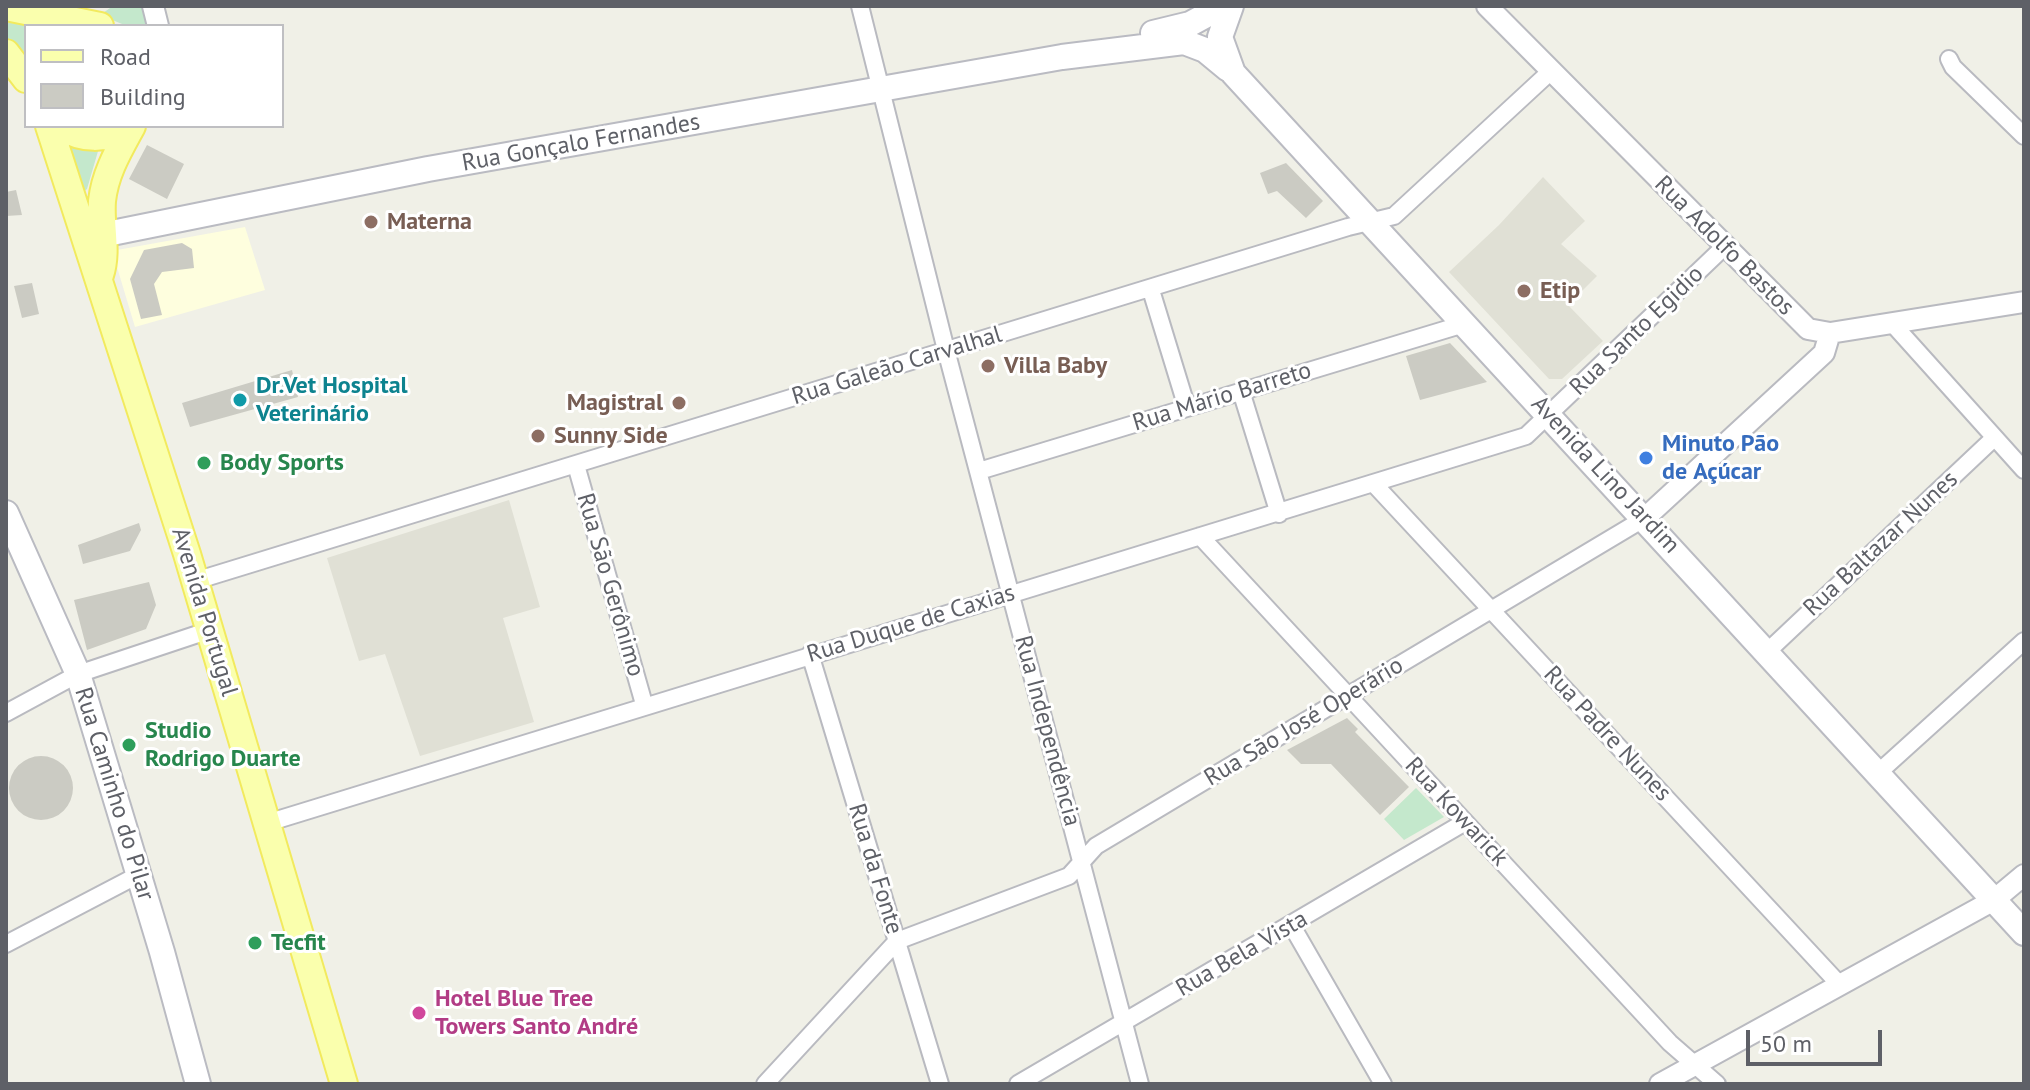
<!DOCTYPE html>
<html>
<head>
<meta charset="utf-8">
<style>
  body { margin:0 }
  #map { position:relative; width:2030px; height:1090px; overflow:hidden; background:#f0f0e7; font-family:"PT Sans",sans-serif }
  canvas { display:block }
  .frame { position:absolute; inset:0; border:8px solid #5e6067; pointer-events:none }
  .legend { position:absolute; left:24px; top:24px; width:260px; height:104px; box-sizing:border-box; background:#fff; border:2px solid #bfbfc2; margin:0; padding:10px 14px; list-style:none; font-size:24px; color:#5e6067 }
  .legend li { display:flex; align-items:center; gap:16px; height:40px }
  .legend b { width:40px; border:2px solid #bfbfc2 }
  .scale { position:absolute; left:1746px; top:1030px; width:136px; height:36px; box-sizing:border-box; border:4px solid #5e6067; border-top:0; padding-left:10px; font-size:24px; line-height:28px; white-space:nowrap; color:#5e6067; -webkit-text-stroke:6px #fff; paint-order:stroke }
</style>
</head>
<body>
<div id="map">
<canvas width="2030" height="1090"></canvas>
<div class="frame"></div>
<ul class="legend">
<li><b style="height:10px;background:#faffad"></b>Road</li>
<li><b style="height:22px;background:#cbcbc3"></b>Building</li>
</ul>
<div class="scale">50 m</div>
</div>
<script>
const g = document.querySelector('canvas').getContext('2d');
g.lineJoin = 'round';
function fillPath(path, color) {
  g.fillStyle = color;
  g.fill(path, 'evenodd');
}
function trace(path, color, width, dash) {
  g.strokeStyle = color;
  g.lineWidth = width;
  g.lineCap = dash ? 'butt' : 'round';
  g.setLineDash(dash || []);
  g.stroke(path);
}
function label(font, color, halo, rows, align = 'center') {
  g.font = font + ' "PT Sans",sans-serif';
  g.lineWidth = 6;
  g.setLineDash([]);
  g.textBaseline = 'middle';
  g.strokeStyle = halo;
  g.fillStyle = color;
  for (const [text, x, y, turn = 0] of rows) {
    g.save();
    g.translate(x, y);
    g.rotate((+turn || 0) * Math.PI / 180);
    g.textAlign = isNaN(turn) ? turn : align;
    if (halo) g.strokeText(text, 0, 0);
    g.fillText(text, 0, 0);
    g.restore();
  }
}
fillPath(new Path2D(`
  M245,227L265,290L135,327L114,257L117,250Z`), '#fefede');
fillPath(new Path2D(`
  M1543,177L1585,221L1561,244L1597,276L1568,305L1603,341L1562,379H1549L1449,272L1499,225Z
  M509,500L540,607L503,618L534,722L420,756L385,654L359,661L327,558Z`), '#e0e0d5');
fillPath(new Path2D(`
  M113,6H142L149,26H127L100,15Z
  M6,22L28,26L26,53L6,39Z
  M63,137L101,141L87,189L83,192Z
  M1416,788L1444,817L1404,840L1384,819Z`), '#c4e8cc');
fillPath(new Path2D(`
  M147,145L184,164L167,199L129,179Z
  M1286,163L1323,201L1306,218L1277,191L1268,194L1260,173Z
  M16,190L22,215L6,216V192Z
  M182,243L192,249L194,268L162,272L154,284L162,315L141,319L130,279L144,250Z
  M32,283L39,314L22,318L14,286Z
  M1450,343L1487,382L1420,400L1406,356Z
  M292,370L298,397L190,427L182,403Z
  M139,523L141,530L130,551L83,564L78,545Z
  M149,582L156,605L146,629L87,650L74,600Z
  M1347,718L1358,729L1355,732L1409,787L1380,815L1331,764H1301L1287,750Z
  M9 788a32 32 0 1 1 64 0a32 32 0 1 1-64 0Z`), '#cbcbc3');
const minor = new Path2D(`
  M860,6L946,350L1140,1084
  M1949,59L1953,67L2024,136
  M1151,290L1187,408
  M1891,322L2024,470
  M1241,391L1279,514
  M576,465L644,704
  M979,471L1464,324
  M1374,484L1840,985
  M1200,536L1670,1043L1717,1084
  M195,581L1348,227L1394,216L1551,71
  M1768,651L1994,438
  M810,654L940,1084
  M6,713L78,674L210,630
  M1878,773L2024,641
  M267,823L1526,436L1724,247
  M1292,926L1383,1084
  M6,944L138,875
  M765,1084L897,941L1069,876L1096,846L1645,518
  M1018,1084L1465,822`);
const tertiary = new Path2D(`
  M153,6L158,26
  M1487,6L1808,329L1830,333L2024,302
  M1645,518L1824,353L1830,333
  M1660,1084L1994,900L2024,875`);
const secondary = new Path2D(`
  M1231,6L1220,37L1233,73L2024,933
  M1153,33L1190,24L1223,6
  M102,235L428,169L1062,57L1184,42L1205,50L1228,69
  M6,513L78,674L162,952L198,1084`);
const primary = new Path2D(`
  M6,7L100,26
  M6,53L26,79
  M49,126L187,554L344,1084
  M60,126C82,140 106,141 128,126
  M100,275C108,251 100,226 102,201C105,173 119,150 132,126`);
trace(minor, '#b9bac0', 20);
trace(tertiary, '#b9bac0', 24);
trace(secondary, '#babbc2', 28);
trace(primary, '#f2ea5e', 30);
trace(minor, '#fff', 16);
trace(tertiary, '#fff', 20);
trace(secondary, '#fff', 24);
trace(primary, '#faffad', 26);
for (const [x, y, r, color] of [
  [371,222,8,"#8d6e63"],
  [1524,291,8,"#8d6e63"],
  [988,366,8,"#8d6e63"],
  [240,400,8,"#0f9aa8"],
  [679,403,8,"#8d6e63"],
  [538,436,8,"#8d6e63"],
  [1646,458,8,"#3f7fe0"],
  [204,463,8,"#2e9e5b"],
  [129,745,8,"#2e9e5b"],
  [255,943,8,"#2e9e5b"],
  [419,1013,8,"#d1479c"]
]) {
  const dot = new Path2D();
  dot.arc(x, y, r, 0, 2 * Math.PI);
  g.fillStyle = color;
  g.fill(dot);
  trace(dot, '#fff', 3);
}
label('24px', '#5e6067', '#fff', [
  ["Rua Gonçalo Fernandes",581,143,-10],
  ["Rua Adolfo Bastos",1724,246,45],
  ["Rua Santo Egidio",1637,331,-44],
  ["Rua Galeão Carvalhal",897,366,-17],
  ["Rua Mário Barreto",1222,397,-17],
  ["Avenida Lino Jardim",1605,475,47],
  ["Rua Baltazar Nunes",1881,544,-43],
  ["Rua São Gerônimo",610,585,74],
  ["Avenida Portugal",204,612,73],
  ["Rua Duque de Caxias",911,624,-17],
  ["Rua São José Operário",1304,722,-31],
  ["Rua Independência",1047,731,75],
  ["Rua Padre Nunes",1607,734,47],
  ["Rua Caminho do Pilar",114,794,73],
  ["Rua Kowarick",1456,812,47],
  ["Rua da Fonte",875,869,73],
  ["Rua Bela Vista",1242,954,-30]
]);
label('bold 24px', '#785e54', '#fff', [
  ["Materna",387,222],
  ["Etip",1540,291],
  ["Villa Baby",1004,366],
  ["Magistral",663,403,"right"],
  ["Sunny Side",554,436]
], 'left');
label('bold 24px', '#0d838f', '#fff', [
  ["Dr.Vet Hospital",256,386],
  ["Veterinário",256,414]
], 'left');
label('bold 24px', '#366cbe', '#fff', [
  ["Minuto Pão",1662,444],
  ["de Açúcar",1662,472]
], 'left');
label('bold 24px', '#27864d', '#fff', [
  ["Body Sports",220,463],
  ["Studio",145,731],
  ["Rodrigo Duarte",145,759],
  ["Tecfit",271,943]
], 'left');
label('bold 24px', '#b23c85', '#fff', [
  ["Hotel Blue Tree",435,999],
  ["Towers Santo André",435,1027]
], 'left');
</script>
</body>
</html>
